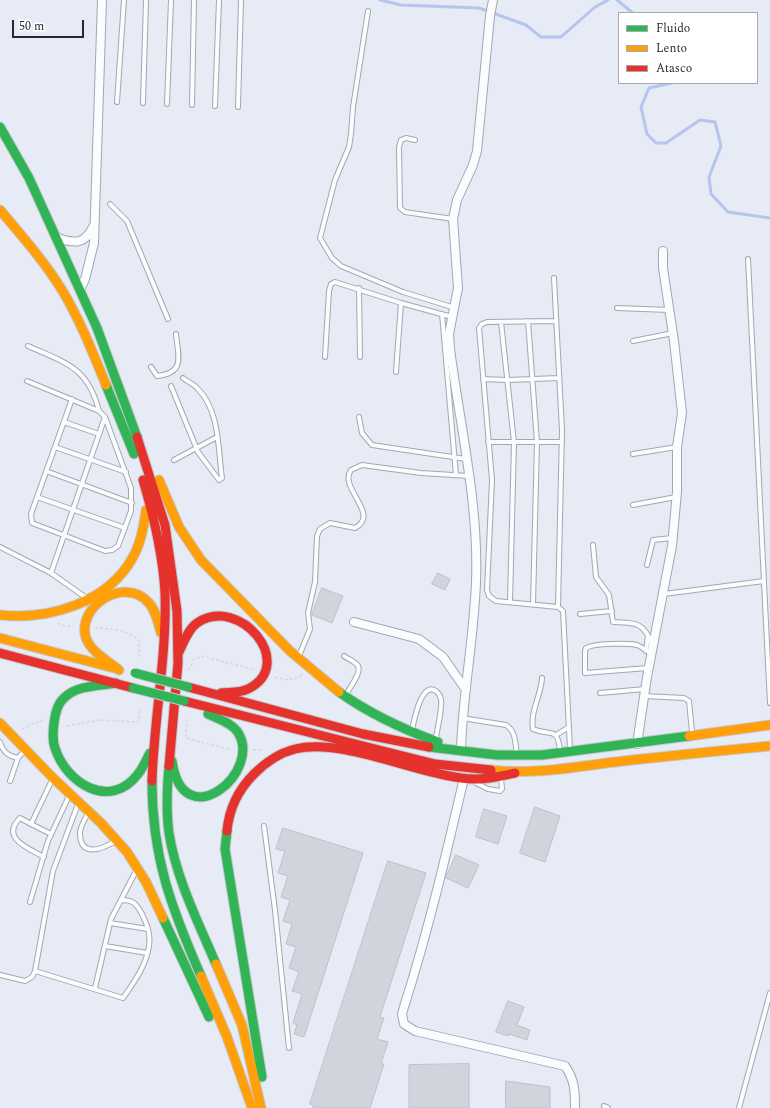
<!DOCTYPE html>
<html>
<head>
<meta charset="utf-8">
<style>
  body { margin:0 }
  #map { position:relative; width:770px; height:1108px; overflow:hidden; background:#e6ebf5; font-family:Spectral,serif }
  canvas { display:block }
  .legend { position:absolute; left:618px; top:12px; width:140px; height:72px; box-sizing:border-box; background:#fff; border:1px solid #a8a9ad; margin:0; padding:5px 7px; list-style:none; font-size:12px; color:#252932 }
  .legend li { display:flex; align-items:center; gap:8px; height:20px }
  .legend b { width:20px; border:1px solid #a8a9ad }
  .scale { position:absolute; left:12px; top:20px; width:72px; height:18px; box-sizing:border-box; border:2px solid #252932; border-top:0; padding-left:5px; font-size:12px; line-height:14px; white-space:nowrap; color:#252932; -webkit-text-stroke:3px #fff; paint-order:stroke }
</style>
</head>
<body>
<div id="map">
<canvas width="770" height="1108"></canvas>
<ul class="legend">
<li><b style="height:5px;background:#30b455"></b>Fluido</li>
<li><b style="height:5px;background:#ff9f0a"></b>Lento</li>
<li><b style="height:5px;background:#e5322d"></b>Atasco</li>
</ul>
<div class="scale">50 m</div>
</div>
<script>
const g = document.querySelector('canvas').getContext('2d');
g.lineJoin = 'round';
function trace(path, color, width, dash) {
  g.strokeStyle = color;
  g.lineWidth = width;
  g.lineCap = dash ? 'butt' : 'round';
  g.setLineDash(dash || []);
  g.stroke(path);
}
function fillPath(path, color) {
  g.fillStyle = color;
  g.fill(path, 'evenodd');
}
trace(new Path2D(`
  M380,0L401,5L479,8L526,25L541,37H561L595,7L608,0
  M617,0L633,13
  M672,83L649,88L641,107L647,134L656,143H666L700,120L715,122L721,146L709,177L711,194L728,212L770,218`), '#b6c5ed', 3);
const building = new Path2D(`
  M438,573L450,579L445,590L432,584Z
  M322,588L343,596L332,623L312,615Z
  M535,807L560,816L545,862L520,853Z
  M484,809L507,816L498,844L476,837Z
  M283,828L363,853L304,1037L294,1034L297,1025L293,1023L302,994L292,991L299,972L289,968L296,947L286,944L292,924L283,921L290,900L281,897L288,876L278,873L285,851L276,849Z
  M456,855L479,865L468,888L446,878Z
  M388,861L426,873L380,1017L384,1018L377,1039L388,1042L381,1064H384L370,1108H313V1105L310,1104Z
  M508,1001L524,1007L517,1025L530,1030L527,1040L509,1034L508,1036L496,1032Z
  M469,1064V1108H409V1065Z
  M506,1081L550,1087V1108H506Z`);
fillPath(building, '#d0d4dd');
trace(building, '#bdc1ca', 1);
const lane = new Path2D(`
  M368,11L353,107L351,134L349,147L335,180L320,238L332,258L341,266L403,292L455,308
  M117,102L124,0
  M143,103L146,0
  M167,104L171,0
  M192,105L194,0
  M215,106L219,0
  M238,107L241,0
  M415,140L406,138L401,140L399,147L400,208L405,212L453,219
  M110,204L127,221L168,319
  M748,259L770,703
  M554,278L562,430L558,607
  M359,288L360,357
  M617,308L669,310
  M442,314L456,475
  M528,321L537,442L533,604
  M555,321L487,322L482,324L479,328L492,480L487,590L489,596L496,601L558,607L563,611L570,749
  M501,322L514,442L510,602
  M633,341L673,333
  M28,346C66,363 88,367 99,411
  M325,357L329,291L331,284L335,282L401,303L452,317
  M151,367L157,376C186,373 178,356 176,334
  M396,372L401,303
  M483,379L507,380L559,378
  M27,381L99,411L105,417L51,573
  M171,386L198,452L219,480L222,478C218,450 220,411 198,389C194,384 188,382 183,378
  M72,399L31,514L32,523L105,551L112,550L118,546L131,511V488L105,417
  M359,417L362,433L372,445L466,459
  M64,422L99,434
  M488,442H562
  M55,447L126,472
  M633,454L677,447
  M174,460L217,437
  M46,471L132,503
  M37,497L125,528
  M633,505L676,497
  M593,545L596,577L609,595L613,622C635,623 642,621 652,643
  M0,547L51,573L85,597
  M647,565L653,540L672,538
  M664,594L764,581
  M580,614L612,611
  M646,651L648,635
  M299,656L310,629L308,613L315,582L317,536L320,529L330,523L355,528C381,514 338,488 351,470L362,465L421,473L469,476
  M344,656C348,659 356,662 358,666C362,673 349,688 346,695
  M648,668L585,673V651L586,648C594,643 628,643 637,645C642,647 647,651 651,654
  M542,678C541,696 530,711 533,729C550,737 557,725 560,750
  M600,693L645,689
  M644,696L684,698L689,701L692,732
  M462,718L506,725C516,731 515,743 517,754
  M412,730C414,721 421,681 436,691C440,694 442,700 441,705C441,716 437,728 436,739
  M556,735L569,727
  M0,742C3,752 8,756 18,758L25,750
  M10,781L18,758
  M476,783L488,789L500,791L502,789L501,778
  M88,813C85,819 80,827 80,833C80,858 102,849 114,842
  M31,824L20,818C0,838 28,848 44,857
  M264,826L275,910L289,1048
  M51,834L31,824L52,780
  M30,902L48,841L69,796
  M110,923L148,929
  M105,946L147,953
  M35,971L123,998C136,980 155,953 148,929C147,924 144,919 142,914C136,903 133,900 121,900
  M0,975L25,981L32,977L35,971L53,871L78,804
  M95,988L111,919L136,871
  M604,1106L608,1108
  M739,1108L770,993`);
const street = new Path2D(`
  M58,238C75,244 85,244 93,227
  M80,290L85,279L94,243L102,0
  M354,622L419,639L443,657L466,690
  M637,744L647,677L672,546L677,492V447L682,413L674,341L663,268V251
  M461,748C463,693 474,637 476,582C479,504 460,426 450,349L449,334L458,288L453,219L457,200L473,165L477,151L490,16L493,0
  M464,778C446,855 428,932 404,1007L402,1014L404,1024L415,1031L565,1066C575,1080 575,1092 575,1108`);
const fast = new Path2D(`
  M0,127L29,178L97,328L137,437
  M106,385L134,454
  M116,683C99,686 77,685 64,698C57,704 55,714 54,723C53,731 52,740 55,748C66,783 110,811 138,774C143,768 146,760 150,753
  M339,692C370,714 402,729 438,742
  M429,747L497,755H542L689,736
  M172,761C183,839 265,771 237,731C230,722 218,719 208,714
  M169,766C167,788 166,811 169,833C176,878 198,922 216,964
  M152,781C152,857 171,907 201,976
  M227,831L225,849L262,1077
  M163,918L209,1017`);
const slow = new Path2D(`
  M0,210C22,236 44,261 62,290C80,320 93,353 106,385
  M159,480L179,527L201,560L290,651L339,692
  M0,615C49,620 108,603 133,557C141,543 144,526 146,510
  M0,638L114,668
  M119,670C108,661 91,652 86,638C76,606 125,576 148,602C156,610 158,623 161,633
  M0,723L53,778L101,823L127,852L146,882L163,918
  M689,736L770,725
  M491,770C533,775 573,767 615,762C667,756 718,751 770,746
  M216,964L242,1025L261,1108
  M201,976L227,1037L252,1108`);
const jam = new Path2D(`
  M137,437L165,525L177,611L178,663L169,766
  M143,480C154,517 163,555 165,593C167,655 154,718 152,781
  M0,653L133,688
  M178,654C183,644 188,629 197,623C239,594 298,664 248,689C240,693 230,692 221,693
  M188,687L363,734L429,747
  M184,701L435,764L491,770
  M227,831C229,809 238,790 254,774C265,763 279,753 295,749C342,738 412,772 461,778C480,781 497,777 515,773`);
trace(lane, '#a3a7b0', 6);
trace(street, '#a3a7b0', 10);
trace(fast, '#c6c9ce', 11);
trace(slow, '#c6c9ce', 11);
trace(jam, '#c6c9ce', 11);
trace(new Path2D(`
  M58,623L60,625L73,627
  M95,628C112,629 127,629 139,641V658
  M189,670L194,659L202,656L255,670
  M275,677C284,680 293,681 302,675
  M187,719L186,738L231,750
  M67,726L100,720L138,722L140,709
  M22,729L42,720
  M253,750H263`), '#d6d7db', 1.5, [3, 2]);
trace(lane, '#fbfcfe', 4);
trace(street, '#fbfcfe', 8);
trace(fast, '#30b455', 9);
trace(slow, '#ff9f0a', 9);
trace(jam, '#e5322d', 9);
const fastBridge = new Path2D(`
  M135,673L188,687
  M133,688L184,701`);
trace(fastBridge, '#c6c9ce', 11, []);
trace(fastBridge, '#30b455', 9);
</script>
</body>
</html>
